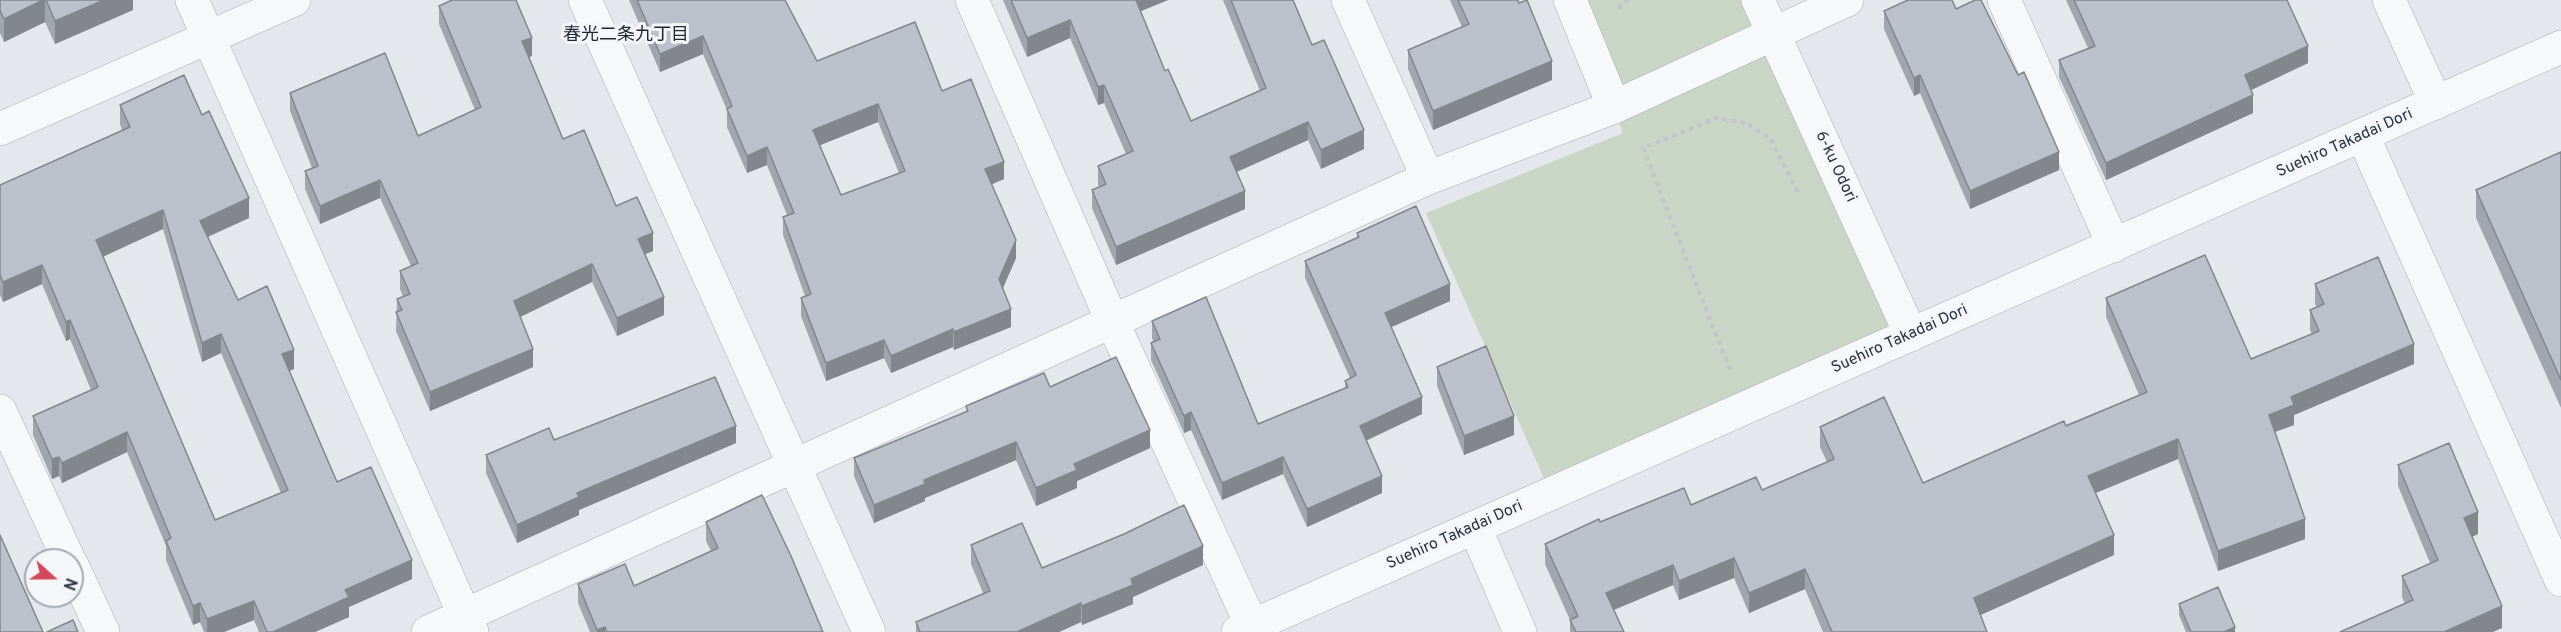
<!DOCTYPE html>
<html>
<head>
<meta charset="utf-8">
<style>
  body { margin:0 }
  #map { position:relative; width:2561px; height:632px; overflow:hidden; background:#e4e7ec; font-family:Overpass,sans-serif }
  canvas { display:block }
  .north { position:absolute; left:24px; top:548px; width:60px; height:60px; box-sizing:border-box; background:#f4f6f9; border:2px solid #a4a8b1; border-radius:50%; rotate:111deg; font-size:16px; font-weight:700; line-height:24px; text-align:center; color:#2b3445 }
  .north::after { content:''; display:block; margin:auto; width:21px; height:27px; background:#d1495b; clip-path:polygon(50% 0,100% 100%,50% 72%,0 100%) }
</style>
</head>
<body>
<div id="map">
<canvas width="2561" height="632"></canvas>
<div class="north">N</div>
</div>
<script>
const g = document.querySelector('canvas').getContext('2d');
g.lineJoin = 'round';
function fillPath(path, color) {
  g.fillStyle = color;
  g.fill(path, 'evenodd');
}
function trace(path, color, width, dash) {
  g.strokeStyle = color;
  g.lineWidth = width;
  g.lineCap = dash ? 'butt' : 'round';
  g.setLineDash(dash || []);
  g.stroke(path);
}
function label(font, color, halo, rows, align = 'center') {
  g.font = font + ' Overpass,"Noto Sans JP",sans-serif';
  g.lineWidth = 6;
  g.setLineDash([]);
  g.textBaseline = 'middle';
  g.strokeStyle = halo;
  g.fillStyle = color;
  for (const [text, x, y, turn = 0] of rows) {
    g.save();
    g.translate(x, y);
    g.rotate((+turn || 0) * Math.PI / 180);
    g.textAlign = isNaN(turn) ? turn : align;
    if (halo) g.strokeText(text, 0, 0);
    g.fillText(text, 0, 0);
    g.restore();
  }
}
fillPath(new Path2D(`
  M1570,0H1758L1911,335L1551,494L1426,213L1623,133Z`), '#c9d6c5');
const minor = new Path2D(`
  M192,0L472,632
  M585,0L869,632
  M972,0L1113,323L1252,626
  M1348,0L1428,178
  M1570,0L1614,107
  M1758,0L1911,335
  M2004,0L2114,246
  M2389,0L2436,103
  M0,129L294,0
  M2363,136L2561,580
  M0,411L69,560
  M1475,528L1520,632
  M72,565L103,632
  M428,632L1428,178L1614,107L1847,0
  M1238,632L2561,47`);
trace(minor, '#a9aeb7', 34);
trace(new Path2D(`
  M1618,8L1628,0
  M1730,370L1643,148L1716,118L1746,123L1770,138L1799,194`), '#c2c5cb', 4, [4.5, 4.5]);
trace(minor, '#f7f8fa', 33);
fillPath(new Path2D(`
  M0,0H133V10L55,44L45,22L4,42L0,33Z
  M629,0H785L817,61L942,91L1004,179L992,184L1016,258L1003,288L1011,327L954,350L953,347L891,373L884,358L826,381L801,316V298L805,296L783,235V217L787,215L767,165L747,173L727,127V110L703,54L660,72ZM878,122L899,173L841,195L820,145Z
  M1003,0H1168L1140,11L1165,71L1191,121L1260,91L1223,0H1293L1312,45L1364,149L1321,169L1308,140L1236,172L1245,209L1116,265L1092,208V190L1099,187L1098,184V166L1126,154L1104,103L1098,105L1070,38L1027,57Z
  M1450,0H1518L1552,80L1433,130L1408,69V50L1462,27Z
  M2066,0H2287L2308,63L2251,90L2253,113L2106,180L2059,77V60L2088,48Z
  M439,6L532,56L529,57L563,139L653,251L645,254L664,315L617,336L592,282L520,317L533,367L430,411L396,331L397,299L403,297L400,289V271L411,266L380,198L320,224L305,189V171L312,168L290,111V93L418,136L475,110L439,24Z
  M1956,9L2059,170L1970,209L1920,93L1914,96L1884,29V11Z
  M120,105L249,218L208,237L238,300L294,369L289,371L337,482L412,579L349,607V617L315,632H259L254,620L224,632H204L200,622L193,625L166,560V546L127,452L62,483L59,476L52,479L33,435V416L91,390L70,339L66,341L42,284L3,302L0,295V185L122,130L120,124ZM163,229L202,362L221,353L281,493L215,520L103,256Z
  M2561,152V408L2476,218V190Z
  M1357,233L1450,301L1391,327L1422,414L1366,441L1382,493L1307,527L1283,474L1222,500L1191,430L1184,433L1151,360V343L1153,341L1152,338V321L1258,424L1345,389V381L1350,378L1305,278V261L1357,237Z
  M2315,284L2414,364L2294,415V425L2275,432L2305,539L2218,571L2178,459L2096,493L2114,555L1980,615L1987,632H1823L1805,589L1749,613L1734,578L1679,600L1673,585L1614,610L1624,632H1570V620L1545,564V544L1600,522L1762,490L1827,462L1820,447V427L1923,483L2139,395L2106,317V298L2251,359L2312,334L2310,330V310L2317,307L2315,304Z
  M1437,367L1514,435L1464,455L1437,386Z
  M1050,387L1150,448L1077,481V488L1036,506L1016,460L925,498V501L874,523L854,476V458L966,412V406Z
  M554,440L736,443L579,510V515L517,543L486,473V455Z
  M2398,465L2478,534L2472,537L2502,628L2405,604L2402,597V576L2430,563L2398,486Z
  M706,522L823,632H590L578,603V584L634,586L711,551L706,541Z
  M971,545L1042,568L1203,565L1133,597V604L1082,625L1081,622L1059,632H916V622L983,593L971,564Z
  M2179,604L2235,632H2186L2179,615Z`), '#a1a5ae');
fillPath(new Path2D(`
  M43,0H45V22L4,42V19Z
  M104,0H133V10L55,44V21Z
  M1134,0H1168L1134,14Z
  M1070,20V38L1027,57V38Z
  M703,36V54L660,72V54Z
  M532,38V56L522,60V41Z
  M2308,46V63L2245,93V75Z
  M1552,61V80L1433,130V111Z
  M1920,75V93L1914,96V78Z
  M1104,85V103L1098,105V87Z
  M2253,95V113L2106,180V163Z
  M878,104V122L813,148V130Z
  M1308,122V140L1230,175V157Z
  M1364,130V149L1321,169V150Z
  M767,147V165L747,173V156Z
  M2059,152V170L1970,209V191Z
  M1004,162V179L985,187V169Z
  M380,180V198L320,224V206Z
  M1245,191V209L1116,265V247Z
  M249,198V218L200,240V221Z
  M163,210V229L96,260V240Z
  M653,233V251L638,257V239Z
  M1016,240V258L999,297V279Z
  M592,264V282L514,320V301Z
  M42,265V284L3,302V282Z
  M1450,284V301L1385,330V313Z
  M664,297V315L617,336V318Z
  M1011,309V327L954,350V332Z
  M70,320V339L66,341V322Z
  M953,329V347L891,373V356Z
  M221,334V353L202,362V343Z
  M884,340V358L826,381V363Z
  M2414,344V364L2294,415V425L2269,434V415L2291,397Z
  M533,349V367L430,411V392Z
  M294,350V369L282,374V354Z
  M1422,397V414L1360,443V426Z
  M1191,412V430L1184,433V416Z
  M1514,416V435L1464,455V436Z
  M736,426V443L579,510V515L517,543V525L577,493Z
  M1150,430V448L1077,481V488L1036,506V488L1074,464Z
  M127,432V452L62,483V463Z
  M2178,439V459L2088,496V476Z
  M1016,442V460L925,498V501L874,523V505L924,480Z
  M59,457V476L52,479V459Z
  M1283,457V474L1222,500V483Z
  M1382,476V493L1307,527V509Z
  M2478,512V534L2464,540V518Z
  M2305,519V539L2218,571V551Z
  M2114,535V555L1974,618V598Z
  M1203,546V565L1133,597V604L1082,625V606L1131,579Z
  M1734,558V578L1679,600V581Z
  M412,560V579L349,607V617L315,632H273L345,590Z
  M1673,565V585L1606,613V593Z
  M1805,569V589L1749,613V593Z
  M254,601V620L224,632H207V619Z
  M200,603V622L193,625V606Z
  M1081,603V622L1059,632H1017Z
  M2502,606V628L2493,632H2444Z
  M605,627V632H597V630Z
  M2235,627V632H2224Z`), '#83868d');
const building = new Path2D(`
  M0,0H43L4,19L0,10Z
  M46,0H104L55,21Z
  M452,0H516L532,38L522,41L563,139L584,130L616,206L637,197L653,233L638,239L664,297L617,318L592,264L514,301L533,349L430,392L396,312L402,310L397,299L410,294L400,271L418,263L380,180L320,206L305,171L318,166L290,93L385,53L418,136L481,107L439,6Z
  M637,0H785L817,61L915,22L942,91L971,79L1004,162L985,169L1016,240L999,279L1011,309L954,332L953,329L891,356L884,340L826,363L801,298L811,294L783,217L794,213L767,147L747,156L727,109L732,106L703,36L660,54ZM878,104L905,171L841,195L813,130Z
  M1011,0H1136L1165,71L1168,69L1191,121L1266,88L1231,0H1293L1312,45L1324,40L1364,130L1321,150L1308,122L1230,157L1245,191L1116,247L1092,190L1106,184L1098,166L1133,151L1104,85L1098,87L1070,20L1027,38Z
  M1458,0H1518L1519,3L1527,0L1552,61L1433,111L1408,50L1469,24Z
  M1908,0H1952L1956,9L1975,0H1981L2018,75L2024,72L2059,152L1970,191L1920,75L1914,78L1884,11Z
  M2074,0H2287L2308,46L2245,75L2253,95L2106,163L2059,60L2095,46Z
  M184,75L202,115L209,111L249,198L200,221L238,300L267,286L294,350L282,354L337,482L371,467L412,560L345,590L349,597L273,632H267L254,601L207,619L200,603L193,606L166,541L171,538L127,432L62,463L59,457L52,459L33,416L98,387L70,320L66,322L42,265L3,282L0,275V185L130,127L120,105ZM163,210L202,343L221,334L288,490L215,520L96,240Z
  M2561,152V380L2476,190Z
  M1416,206L1450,284L1385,313L1422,397L1360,426L1382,476L1307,509L1283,457L1222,483L1191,412L1184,416L1151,343L1160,339L1152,321L1206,297L1258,424L1348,387L1345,381L1356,375L1305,261L1359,237L1357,233Z
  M2205,255L2251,359L2319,331L2310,310L2324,304L2315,284L2378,257L2414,344L2291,397L2294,405L2269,415L2305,519L2218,551L2178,439L2088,476L2114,535L1974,598L1987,632H1832L1805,569L1749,593L1734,558L1679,581L1673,565L1606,593L1624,632H1576L1570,620L1578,616L1545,544L1599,519L1600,522L1684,488L1691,505L1756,477L1762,490L1834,459L1820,427L1884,397L1923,483L2064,421L2066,426L2147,392L2106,298Z
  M1486,346L1514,416L1464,436L1437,367Z
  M1116,357L1150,430L1074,464L1077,470L1036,488L1016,442L924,480L925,484L874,505L854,458L968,411L966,406L1044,373L1050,387Z
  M715,377L736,426L577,493L579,497L517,525L486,455L549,428L554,440Z
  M2449,443L2478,512L2464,518L2502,606L2444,632H2340L2413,600L2402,576L2438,560L2398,465Z
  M762,495L791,556L823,632H607L605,627L597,630L578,584L625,564L634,586L718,548L706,522Z
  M1184,505L1203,546L1131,579L1133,585L1082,606L1081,603L1017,632H920L916,622L990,591L971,545L1022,523L1042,568L1124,534Z
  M0,535L43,632H0Z
  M2218,587L2235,627L2224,632H2191L2179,604Z
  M73,620L78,632H47Z`);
fillPath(building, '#bbc0ca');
trace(building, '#83868d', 1.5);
label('16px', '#2b3445', '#f4f6f9', [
  ["Suehiro Takadai Dori",2345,144,-24],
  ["6-ku Odori",1835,167,65],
  ["Suehiro Takadai Dori",1900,340,-24],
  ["Suehiro Takadai Dori",1455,536,-24]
]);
label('18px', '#1d2536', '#f4f6f9', [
  ["春光二条九丁目",626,36]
]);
</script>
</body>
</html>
